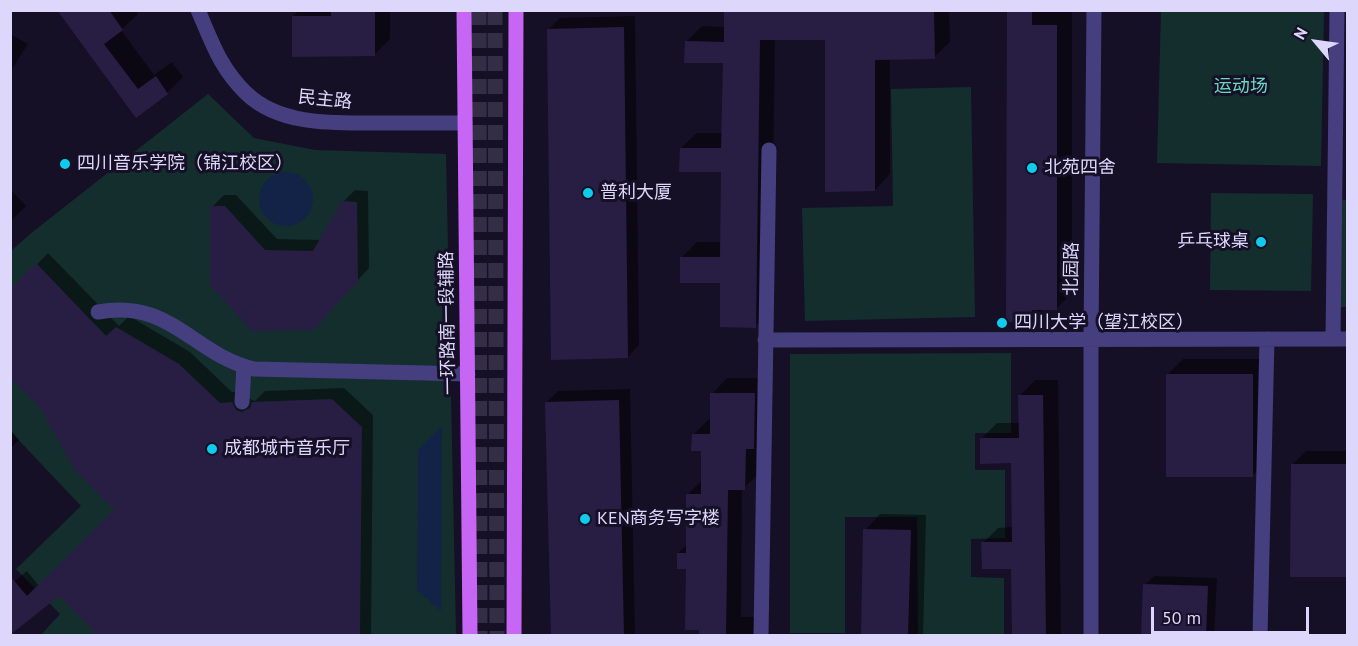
<!DOCTYPE html>
<html>
<head>
<meta charset="utf-8">
<style>
  body { margin:0 }
  #map { position:relative; width:1358px; height:646px; overflow:hidden; background:#151025; font-family:"PT Sans",sans-serif }
  canvas { display:block }
  .frame { position:absolute; inset:0; border:12px solid #ddd7fc; pointer-events:none }
  .north { position:absolute; left:1286px; top:12px; width:60px; height:60px; -webkit-text-stroke:4px #151025; paint-order:stroke; rotate:299deg; font-size:16px; font-weight:700; line-height:24px; text-align:center; color:#ddd7fc }
  .north::after { content:''; display:block; margin:auto; width:21px; height:27px; background:#ddd7fc; clip-path:polygon(50% 0,100% 100%,50% 72%,0 100%) }
  .scale { position:absolute; left:1151px; top:607px; width:158px; height:27px; box-sizing:border-box; border:3px solid #ddd7fc; border-top:0; padding-left:8px; font-size:18px; line-height:21px; white-space:nowrap; color:#ddd7fc; -webkit-text-stroke:4px #151025; paint-order:stroke }
</style>
</head>
<body>
<div id="map">
<canvas width="1358" height="646"></canvas>
<div class="frame"></div>
<div class="north">N</div>
<div class="scale">50 m</div>
</div>
<script>
const g = document.querySelector('canvas').getContext('2d');
g.lineJoin = 'round';
function fillPath(path, color) {
  g.fillStyle = color;
  g.fill(path, 'evenodd');
}
function trace(path, color, width, dash) {
  g.strokeStyle = color;
  g.lineWidth = width;
  g.lineCap = dash ? 'butt' : 'round';
  g.setLineDash(dash || []);
  g.stroke(path);
}
function label(font, color, halo, rows, align = 'center') {
  g.font = font + ' "PT Sans","Noto Sans SC",sans-serif';
  g.lineWidth = 6;
  g.setLineDash([]);
  g.textBaseline = 'middle';
  g.strokeStyle = halo;
  g.fillStyle = color;
  for (const [text, x, y, turn = 0] of rows) {
    g.save();
    g.translate(x, y);
    g.rotate((+turn || 0) * Math.PI / 180);
    g.textAlign = isNaN(turn) ? turn : align;
    if (halo) g.strokeText(text, 0, 0);
    g.fillText(text, 0, 0);
    g.restore();
  }
}
fillPath(new Path2D(`
  M1161,11L1324,12L1321,166L1157,163Z
  M971,87L975,317L805,321L802,208L893,206L891,89Z
  M208,94L254,138L315,150L446,154L456,635H41L60,614L16,569L81,506L11,432V251L30,234Z
  M1211,193L1313,194L1311,291L1210,290Z
  M1328,200H1347V307H1328Z
  M1011,353V433H975V470H1005V538L971,539V577L1004,578V635H918L917,517H845V633H790V354Z`), '#142e2e');
fillPath(new Path2D(`
  M259 199a27 27 0 1 1 54 0a27 27 0 1 1-54 0Z
  M442,426L441,611L417,590L418,450Z`), '#122347');
fillPath(new Path2D(`
  M59,10H135L138,14L121,30L154,75L172,62L183,77L167,93L136,116Z
  M299,10H390V39L374,55L293,17Z
  M726,10H949L950,42L934,57L890,58V174L875,190L826,38L775,39L771,311L755,326L722,282L682,257L697,242H721L722,171L681,148L697,133H723L724,62L686,42L702,26L725,27Z
  M1010,10H1072V293L1056,309H1043L1031,321L1008,12Z
  M635,16L639,345L628,357L549,29L560,18Z
  M10,34L28,44L10,72Z
  M355,190L368,191L369,268L325,316L212,207L224,195H236L277,239L321,240L344,201Z
  M12,191L26,206L10,222V193Z
  M48,253L119,326L129,316L190,352L232,392L244,391L248,398L255,401L265,391L344,388L373,415L371,636H96V630L59,593L10,633V585L27,571L39,586L116,510L10,292Z
  M1183,359H1268V460L1252,476L1168,374Z
  M727,378H770L760,473L742,489L741,617H759L758,636H700L688,567L678,553L688,544V494L702,480L703,450L693,435L709,419H711L712,394Z
  M1035,380H1058L1061,636H995L1013,635L1012,567L983,543L998,528L1013,527L1012,461L981,439L997,423H1020V396Z
  M630,389L635,636H552L547,402L558,391Z
  M10,429L19,440L10,449Z
  M1306,451H1348V576L1292,575L1293,464Z
  M880,514L926,515L923,636H862L865,530Z
  M1154,576L1217,578L1214,636H1143L1145,585Z`), '#0007');
fillPath(new Path2D(`
  M57,10H109L123,30L104,44L138,89L156,76L168,94L136,118Z
  M331,10H375V56L292,57V16H331Z
  M724,10L934,12L935,59L875,60V191L825,192V40H760L756,328L720,327V283H680V257H720L721,172H679L680,148H721L723,63H684L685,41L724,42Z
  M1007,11L1032,12V25H1057V310H1032L1031,322H1006Z
  M624,27L628,358L551,360L547,29Z
  M342,201L357,202L358,281L313,330L252,331L210,285V206H225L265,250L313,251Z
  M36,263L106,336L116,327L179,364L220,403L232,402L236,410L242,412L250,408L252,402L332,399L362,427L360,636H94V631L59,596L10,635V576L27,596L114,510L76,471L38,405L10,378V289Z
  M1166,374H1253V477H1166Z
  M710,393H755L754,449H746L745,490H728L726,636H699V630H685L686,569H677V553H686V494H701V451H691L692,434H710Z
  M1018,395H1043L1046,636H1012L1011,569H982L981,542H1012L1011,463L980,464V438H1019Z
  M619,400L624,636H551L545,402Z
  M1291,464H1347V577H1290Z
  M863,529L911,530L908,636H861Z
  M1143,584L1208,586L1206,636H1141Z`), '#281e44');
trace(new Path2D(`
  M479,10L480,636
  M495,10L497,636`), '#332e45', 15, [15, 8]);
trace(new Path2D(`
  M198,10C212,42 220,68 246,93C281,127 338,123 382,123C410,123 437,123 465,123
  M98,312C172,299 192,354 254,369L468,374
  M1333,339L1337,10
  M765,340L1348,339
  M242,402L244,366
  M761,636L769,150
  M1091,636V338L1094,10
  M1260,636L1267,339`), '#453f80', 15);
trace(new Path2D(`
  M464,10L470,636
  M514,636L516,10`), '#c765f5', 15);
for (const [x, y, r, color] of [
  [65,164,6,"#0fccef"],
  [1032,168,6,"#0fccef"],
  [588,193,6,"#0fccef"],
  [1261,242,6,"#0fccef"],
  [1002,323,6,"#0fccef"],
  [212,449,6,"#0fccef"],
  [585,519,6,"#0fccef"]
]) {
  const dot = new Path2D();
  dot.arc(x, y, r, 0, 2 * Math.PI);
  g.fillStyle = color;
  g.fill(dot);
  trace(dot, '#151025', 2);
}
label('18px', '#67d8c2', '#151025', [
  ["运动场",1241,87]
]);
label('18px', '#ddd7fc', '#151025', [
  ["民主路",325,100,6],
  ["北园路",1072,269,-89],
  ["一环路南一段辅路",448,323,-91]
]);
label('18px', '#ddd7fc', '#151025', [
  ["四川音乐学院（锦江校区）",77,164],
  ["北苑四舍",1044,168],
  ["普利大厦",600,193],
  ["乒乓球桌",1249,242,"right"],
  ["四川大学（望江校区）",1014,323],
  ["成都城市音乐厅",224,449],
  ["KEN商务写字楼",597,519]
], 'left');
</script>
</body>
</html>
